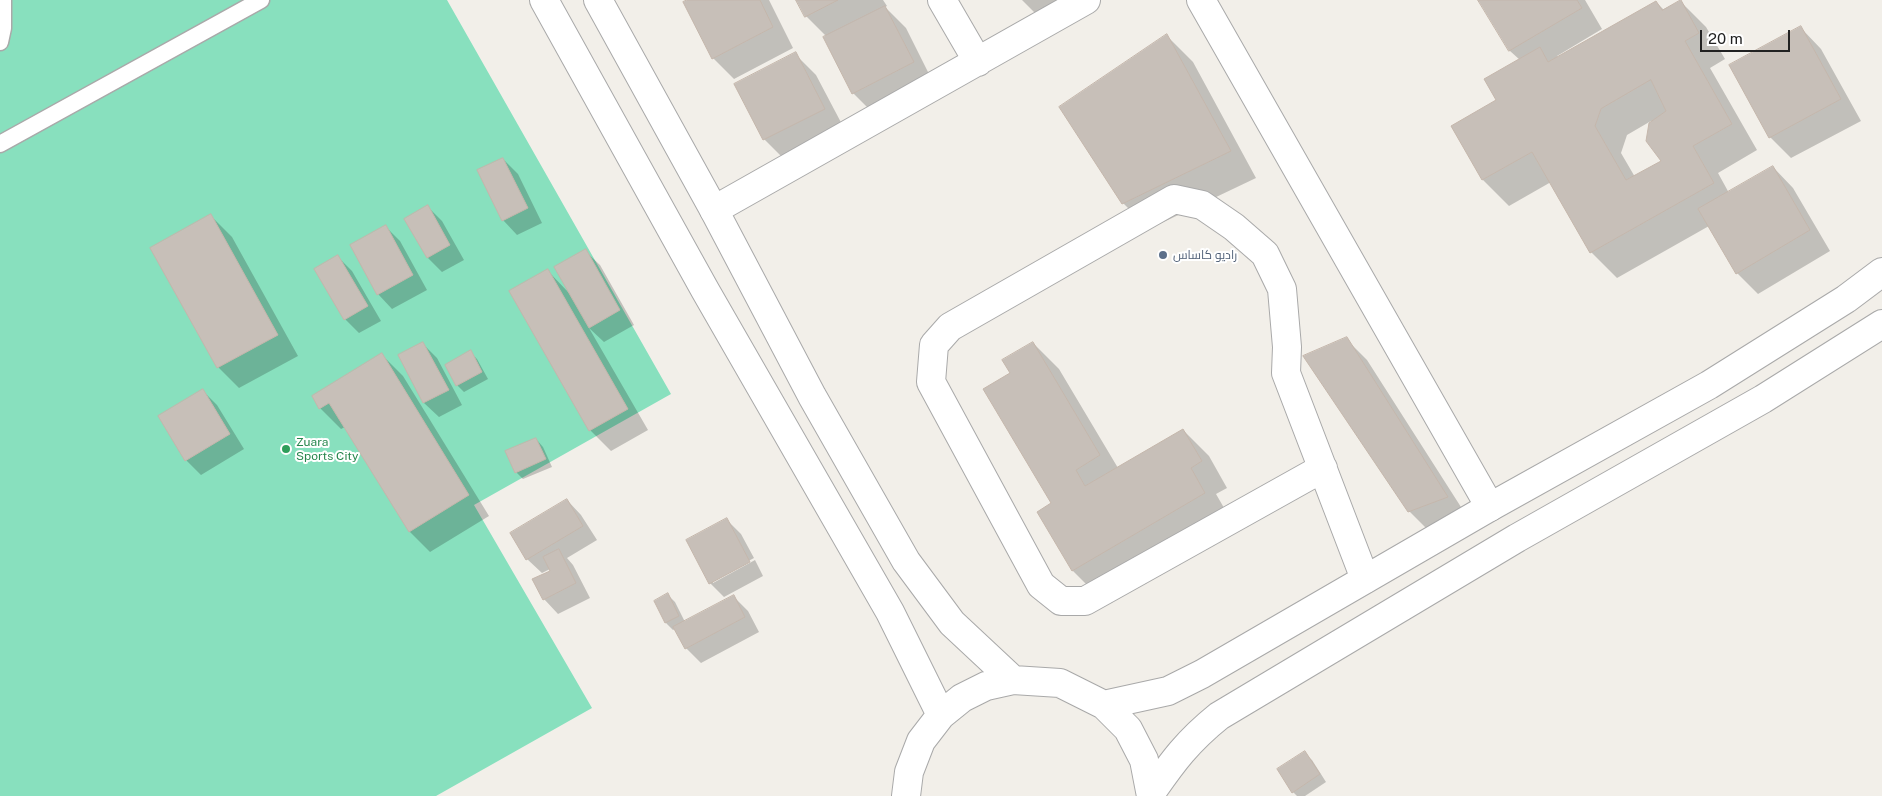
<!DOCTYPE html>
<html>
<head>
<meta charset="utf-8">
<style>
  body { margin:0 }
  #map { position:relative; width:1882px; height:796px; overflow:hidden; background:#f2efe9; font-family:"Public Sans",sans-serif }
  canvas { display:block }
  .scale { position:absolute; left:1700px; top:30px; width:90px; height:22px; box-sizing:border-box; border:2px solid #222; border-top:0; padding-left:6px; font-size:15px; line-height:18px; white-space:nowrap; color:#222; -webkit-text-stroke:4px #fff; paint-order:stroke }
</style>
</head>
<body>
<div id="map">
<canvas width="1882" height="796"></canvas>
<div class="scale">20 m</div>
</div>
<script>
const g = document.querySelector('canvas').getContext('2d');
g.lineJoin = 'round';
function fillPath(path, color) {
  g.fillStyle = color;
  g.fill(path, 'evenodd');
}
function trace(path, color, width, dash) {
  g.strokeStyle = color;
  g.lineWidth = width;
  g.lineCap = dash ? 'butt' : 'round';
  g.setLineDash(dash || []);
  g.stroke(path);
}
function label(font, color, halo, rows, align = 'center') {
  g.font = font + ' "Public Sans",Cairo,sans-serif';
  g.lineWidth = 4;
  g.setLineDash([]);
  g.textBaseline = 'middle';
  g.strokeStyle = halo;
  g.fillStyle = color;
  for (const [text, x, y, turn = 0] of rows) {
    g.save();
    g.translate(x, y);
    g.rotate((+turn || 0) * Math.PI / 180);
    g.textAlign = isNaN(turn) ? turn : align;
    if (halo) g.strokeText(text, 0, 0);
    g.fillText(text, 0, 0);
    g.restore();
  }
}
fillPath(new Path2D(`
  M0,0H447L671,394L474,505L592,708L436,796H0Z`), '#88e0be');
fillPath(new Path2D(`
  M690,0H769L793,48L734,79L713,58Z
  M798,0H883L887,6L885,7L906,28L934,84L874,114L853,93L825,38L827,37L806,16Z
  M1022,0H1073L1039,17Z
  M1480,0H1585L1602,29L1557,56L1558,58L1656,2L1664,10L1680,1L1706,27L1725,59L1710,68L1757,150L1718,173L1729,193L1773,167L1793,188L1830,251L1758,294L1737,273L1709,226L1617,278L1591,252L1551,182L1509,206L1483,180L1452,127L1498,101L1520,60L1510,51ZM1651,121L1647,140L1662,162L1635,177L1621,153L1627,135Z
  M1801,28L1821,49L1861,121L1791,158L1770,137L1731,66Z
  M1167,36L1193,62L1256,178L1149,229L1123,203Z
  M795,54L816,75L845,130L785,160L764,139Z
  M503,159L518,174L542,223L517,235L503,220Z
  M428,207L442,221L464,260L442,272L428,258L406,219Z
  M211,216L232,237L298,356L239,388L218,367Z
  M386,227L400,241L427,290L392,309L378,294L351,246Z
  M585,251L600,265L634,325L604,342L589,328L648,430L611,451L590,430L511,291L548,271L569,293Z
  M338,257L352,271L381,321L359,333L345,319Z
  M1346,339L1367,360L1468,518L1430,532L1409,511Z
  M1033,343L1059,369L1118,468L1183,430L1209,456L1227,488L1216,494L1231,520L1099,597L1073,571L1039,512L1053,504L1012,374Z
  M423,344L437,358L462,405L439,417L424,403L399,356Z
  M470,352L477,359L488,379L464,392L457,385Z
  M382,355L403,376L489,516L430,552L409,531L345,427L341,429L320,408Z
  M203,391L217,405L244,449L201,475L186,460L160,417Z
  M536,439L543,447L552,467L523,479L516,472Z
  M567,500L581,515L597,540L567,558L573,565L590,598L558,614L544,599L551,572L550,569L542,573L527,559Z
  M727,520L741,534L754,558L713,580V583L755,560L763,576L724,597L710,583Z
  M668,595L675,602L685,622L733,596L748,611L759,632L701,663L686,648L675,629L673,630L666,623L656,601Z
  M1304,753L1312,760L1326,782L1305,796H1297L1293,792Z`), '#0003');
const building = new Path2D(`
  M687,0H760L773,27L712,59L683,2Z
  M796,0H838L805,17Z
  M1478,0H1577L1582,8L1509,51Z
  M1681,0L1699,33L1685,41L1732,124L1693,146L1714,183L1590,253L1532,152L1482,180L1451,126L1496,100L1484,79L1540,47L1548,62L1656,1L1662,10ZM1651,80L1666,111L1649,123L1646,141L1661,161L1626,180L1595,126L1601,109Z
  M885,6L914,62L852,94L823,37Z
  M1801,26L1841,99L1769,138L1729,65Z
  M1167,34L1231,151L1122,204L1059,107Z
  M796,52L825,109L763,140L734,84Z
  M503,158L528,208L502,221L477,170Z
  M1773,166L1810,230L1736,274L1698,209Z
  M428,205L450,245L427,258L404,219Z
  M211,214L278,335L217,368L150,248Z
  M386,225L413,275L377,295L350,245Z
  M586,249L620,310L589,328L554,267Z
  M338,255L368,306L344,320L314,269Z
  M548,269L628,409L589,431L509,291Z
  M1347,337L1448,497L1408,512L1303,356Z
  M423,342L449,390L423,403L398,355Z
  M1033,342L1100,455L1076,470L1085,486L1183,429L1202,461L1191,468L1205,493L1072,571L1037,512L1051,503L983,389L1010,373L1002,360Z
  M471,350L482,372L456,386L445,365Z
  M382,353L469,495L409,532L329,403L319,409L312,396Z
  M203,389L230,434L185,461L158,416Z
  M536,438L546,459L515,473L505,451Z
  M567,499L583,526L526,560L510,533Z
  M727,518L750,562L709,584L686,540Z
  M559,549L576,583L543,600L532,579L550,571L543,557Z
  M668,593L679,616L665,623L654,601Z
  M734,595L745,617L685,649L673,627Z
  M1305,751L1320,774L1292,793L1277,769Z`);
fillPath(building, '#c7bfb8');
trace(building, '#c4b6ab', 1);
const service = new Path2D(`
  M0,42L3,28V0
  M0,144L261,0`);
const minor = new Path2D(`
  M942,0L978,62
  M1201,0L1490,507
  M714,210L1086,0
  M1323,468L1085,601H1061L1041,585L931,382L934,345L950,327L1174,199L1202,205L1234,227L1265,254L1282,289L1287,347L1286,373L1365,579`);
const tertiary = new Path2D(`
  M544,0L705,290L890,612L941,715
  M598,0L714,210L812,396L906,561L952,623L1013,680
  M1104,705L1168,691L1202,674L1490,507L1709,385L1846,299L1882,272
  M1151,793C1173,761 1188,741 1219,716L1517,538L1763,399L1882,324
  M906,796L909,772L921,741L941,715L962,698L986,686L1013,680L1060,683L1104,705L1128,729L1144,760L1151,796`);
trace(service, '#a9a9a9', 19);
trace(minor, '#a9a9a9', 30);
trace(tertiary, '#a9a9a9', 30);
trace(service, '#fff', 16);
trace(minor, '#fff', 28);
trace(tertiary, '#fff', 28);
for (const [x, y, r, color] of [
  [1163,255,5,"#5c6f8a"],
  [286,449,5,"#2e9e5b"]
]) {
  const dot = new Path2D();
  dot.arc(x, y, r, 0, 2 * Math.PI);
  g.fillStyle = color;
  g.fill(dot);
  trace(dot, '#fff', 2);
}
label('12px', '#4e5e75', '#fff', [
  ["راديو كاساس",1173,255]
], 'left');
label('12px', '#27864d', '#fff', [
  ["Zuara",296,442],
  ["Sports City",296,456]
], 'left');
</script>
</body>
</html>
